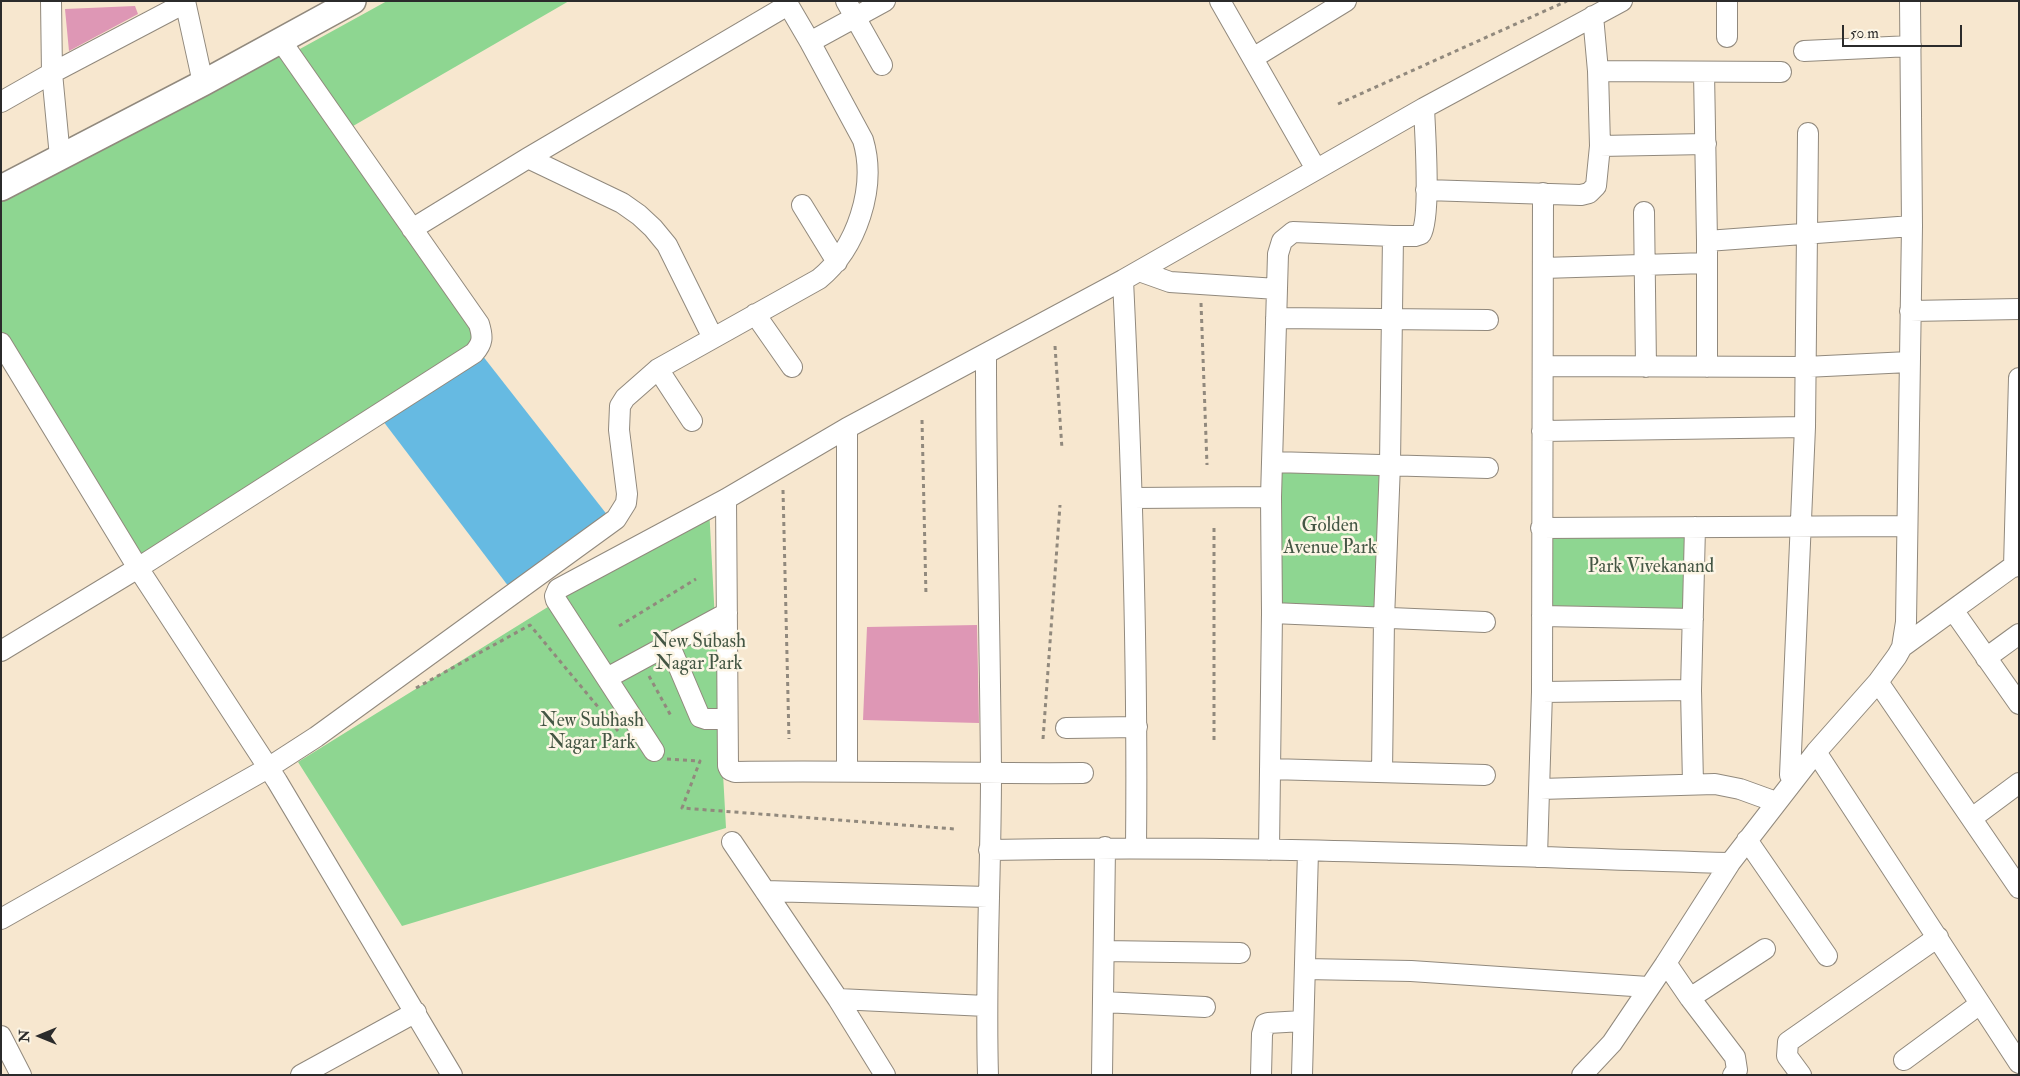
<!DOCTYPE html>
<html>
<head>
<meta charset="utf-8">
<style>
  body { margin:0 }
  #map { position:relative; width:2020px; height:1076px; overflow:hidden; background:#f7e7cf; font-family:"IM FELL Double Pica",serif }
  canvas { display:block }
  .frame { position:absolute; inset:0; border:2px solid #2b2b2b; pointer-events:none }
  .north { position:absolute; left:15px; top:1011px; width:50px; height:50px; -webkit-text-stroke:4px #fcf5e5; paint-order:stroke; rotate:270deg; font-size:14px; font-weight:700; line-height:20px; text-align:center; color:#2b2b2b }
  .north::after { content:''; display:block; margin:auto; width:18px; height:22px; background:#2b2b2b; clip-path:polygon(50% 0,100% 100%,50% 72%,0 100%) }
  .scale { position:absolute; left:1842px; top:25px; width:120px; height:22px; box-sizing:border-box; border:2px solid #2b2b2b; border-top:0; padding-left:6px; font-size:15px; line-height:18px; white-space:nowrap; color:#2b2b2b; -webkit-text-stroke:4px #fcf5e5; paint-order:stroke }
</style>
</head>
<body>
<div id="map">
<canvas width="2020" height="1076"></canvas>
<div class="frame"></div>
<div class="north">N</div>
<div class="scale">50 m</div>
</div>
<script>
const g = document.querySelector('canvas').getContext('2d');
g.lineJoin = 'round';
function fillPath(path, color) {
  g.fillStyle = color;
  g.fill(path, 'evenodd');
}
function trace(path, color, width, dash) {
  g.strokeStyle = color;
  g.lineWidth = width;
  g.lineCap = dash ? 'butt' : 'round';
  g.setLineDash(dash || []);
  g.stroke(path);
}
function label(font, color, halo, rows, align = 'center') {
  g.font = font + ' "IM FELL Double Pica",serif';
  g.lineWidth = 5;
  g.setLineDash([]);
  g.textBaseline = 'middle';
  g.strokeStyle = halo;
  g.fillStyle = color;
  for (const [text, x, y, turn = 0] of rows) {
    g.save();
    g.translate(x, y);
    g.rotate((+turn || 0) * Math.PI / 180);
    g.textAlign = isNaN(turn) ? turn : align;
    if (halo) g.strokeText(text, 0, 0);
    g.fillText(text, 0, 0);
    g.restore();
  }
}
fillPath(new Path2D(`
  M387,1H569L341,133L478,341L137,558L1,334V199L282,44L289,55Z
  M1275,463L1387,465L1383,610L1274,613Z
  M709,507L715,621L722,618L720,719L726,828L402,926L298,762Z
  M1692,528L1690,610L1543,606V529Z`), '#8ed691');
fillPath(new Path2D(`
  M482,355L612,521L515,595L380,417Z`), '#66bae2');
fillPath(new Path2D(`
  M135,6L138,14L69,51L65,9Z
  M977,625L979,723L863,720L867,627Z`), '#de97b5');
const minor = new Path2D(`
  M51,1L52,73L60,157
  M185,1L203,83
  M846,1L882,65
  M1220,1L1316,169
  M1727,1V37
  M1593,16L1598,71L1600,146L1706,144
  M810,42L885,1
  M1804,51L1911,46
  M1253,58L1346,1
  M1598,71L1781,72
  M1704,72L1707,241V367
  M1,102L52,73L185,3
  M528,158L622,203L639,215L653,228L667,245L713,338
  M1426,190L1581,195L1589,193L1596,186L1600,146
  M802,205L837,262
  M1644,212L1646,367
  M412,229L528,158L788,5
  M1707,241L1912,226
  M1543,268L1707,263
  M1139,271L1170,282L1277,289
  M1123,280C1132,469 1138,658 1136,848
  M1910,311L2019,309
  M755,314L792,367
  M1276,318L1488,320
  M1,343L138,568L277,781L452,1075
  M986,355C986,494 990,634 991,773C991,874 985,974 988,1075
  M1543,366L1805,367L1909,362
  M658,369L692,421
  M847,428V770
  M1542,431L1805,427
  M1273,462L1488,468
  M1132,498L1271,497
  M726,499L728,766L730,770L735,772C851,770 967,774 1083,773
  M1541,528L1907,526
  M2014,567L2019,378
  M1953,610L2019,704
  M1272,613L1485,622
  M1542,616L1693,619
  M669,644L700,717L706,719H726
  M1902,647L2019,562
  M1,651L138,568L474,353C483,343 483,337 479,324L281,41
  M1986,658L2019,634
  M607,678L727,613
  M1878,682L2019,888
  M1542,692L1691,690
  M1066,728L1137,727
  M654,751L556,600L555,596L558,589L726,499L847,428L1123,280L1424,108L1622,1
  M1816,752L2019,1063
  M1270,769L1485,775
  M1382,772L1384,619L1390,464L1393,236
  M1793,780L1790,775L1805,427L1808,133
  M1693,784L1691,690L1695,527
  M1540,789L1715,784L1740,789L1776,802
  M1972,818L2019,783
  M1747,840L1827,956
  M732,842L838,999L885,1075
  M989,850C1236,844 1483,856 1730,863
  M1269,850L1272,613L1271,497L1278,254L1282,241L1293,232L1393,236H1415L1421,234C1431,218 1425,131 1424,108
  M1537,857L1542,692L1543,193
  M765,891L988,897
  M1,919L268,768L316,737L616,519L626,503L627,494L619,430L620,406L625,398L658,369L819,279C857,248 877,187 863,140L810,42L786,1
  M1104,951L1240,953
  M1666,963L1690,998L1735,1057L1737,1070L1733,1075
  M1305,969L1411,971L1648,987
  M1690,998L1765,949
  M838,999L986,1006
  M1103,1002L1205,1007
  M1,1036L21,1075
  M1904,1060L1980,1004
  M301,1075L416,1012
  M1102,1075L1105,847
  M1261,1075L1262,1034L1265,1024L1268,1023L1303,1021
  M1302,1075L1308,851
  M1582,1075L1612,1043L1666,963L1730,863L1816,752L1878,682L1897,656L1902,647L1906,622L1912,226L1910,1
  M1801,1075L1787,1056L1788,1042L1938,937`);
const major = new Path2D(`
  M1,188L203,83L353,1`);
trace(minor, '#91897d', 22);
trace(major, '#91897d', 28);
trace(new Path2D(`
  M1338,104L1567,1
  M1201,303L1207,465
  M1055,346L1062,449
  M922,420L926,596
  M783,490L789,739
  M1214,528V740
  M619,626L696,579
  M649,676L671,716
  M416,688L530,625L618,731
  M1043,739L1060,505
  M667,759L700,761L682,808L955,829`), '#91897d', 3, [4, 4]);
trace(minor, '#fff', 20);
trace(major, '#fff', 25);
label('19px', '#445644', '#fcf5e5', [
  ["Golden",1330,527],
  ["Avenue Park",1330,549],
  ["Park Vivekanand",1651,568],
  ["New Subash",699,643],
  ["Nagar Park",699,665],
  ["New Subhash",592,722],
  ["Nagar Park",592,744]
]);
</script>
</body>
</html>
